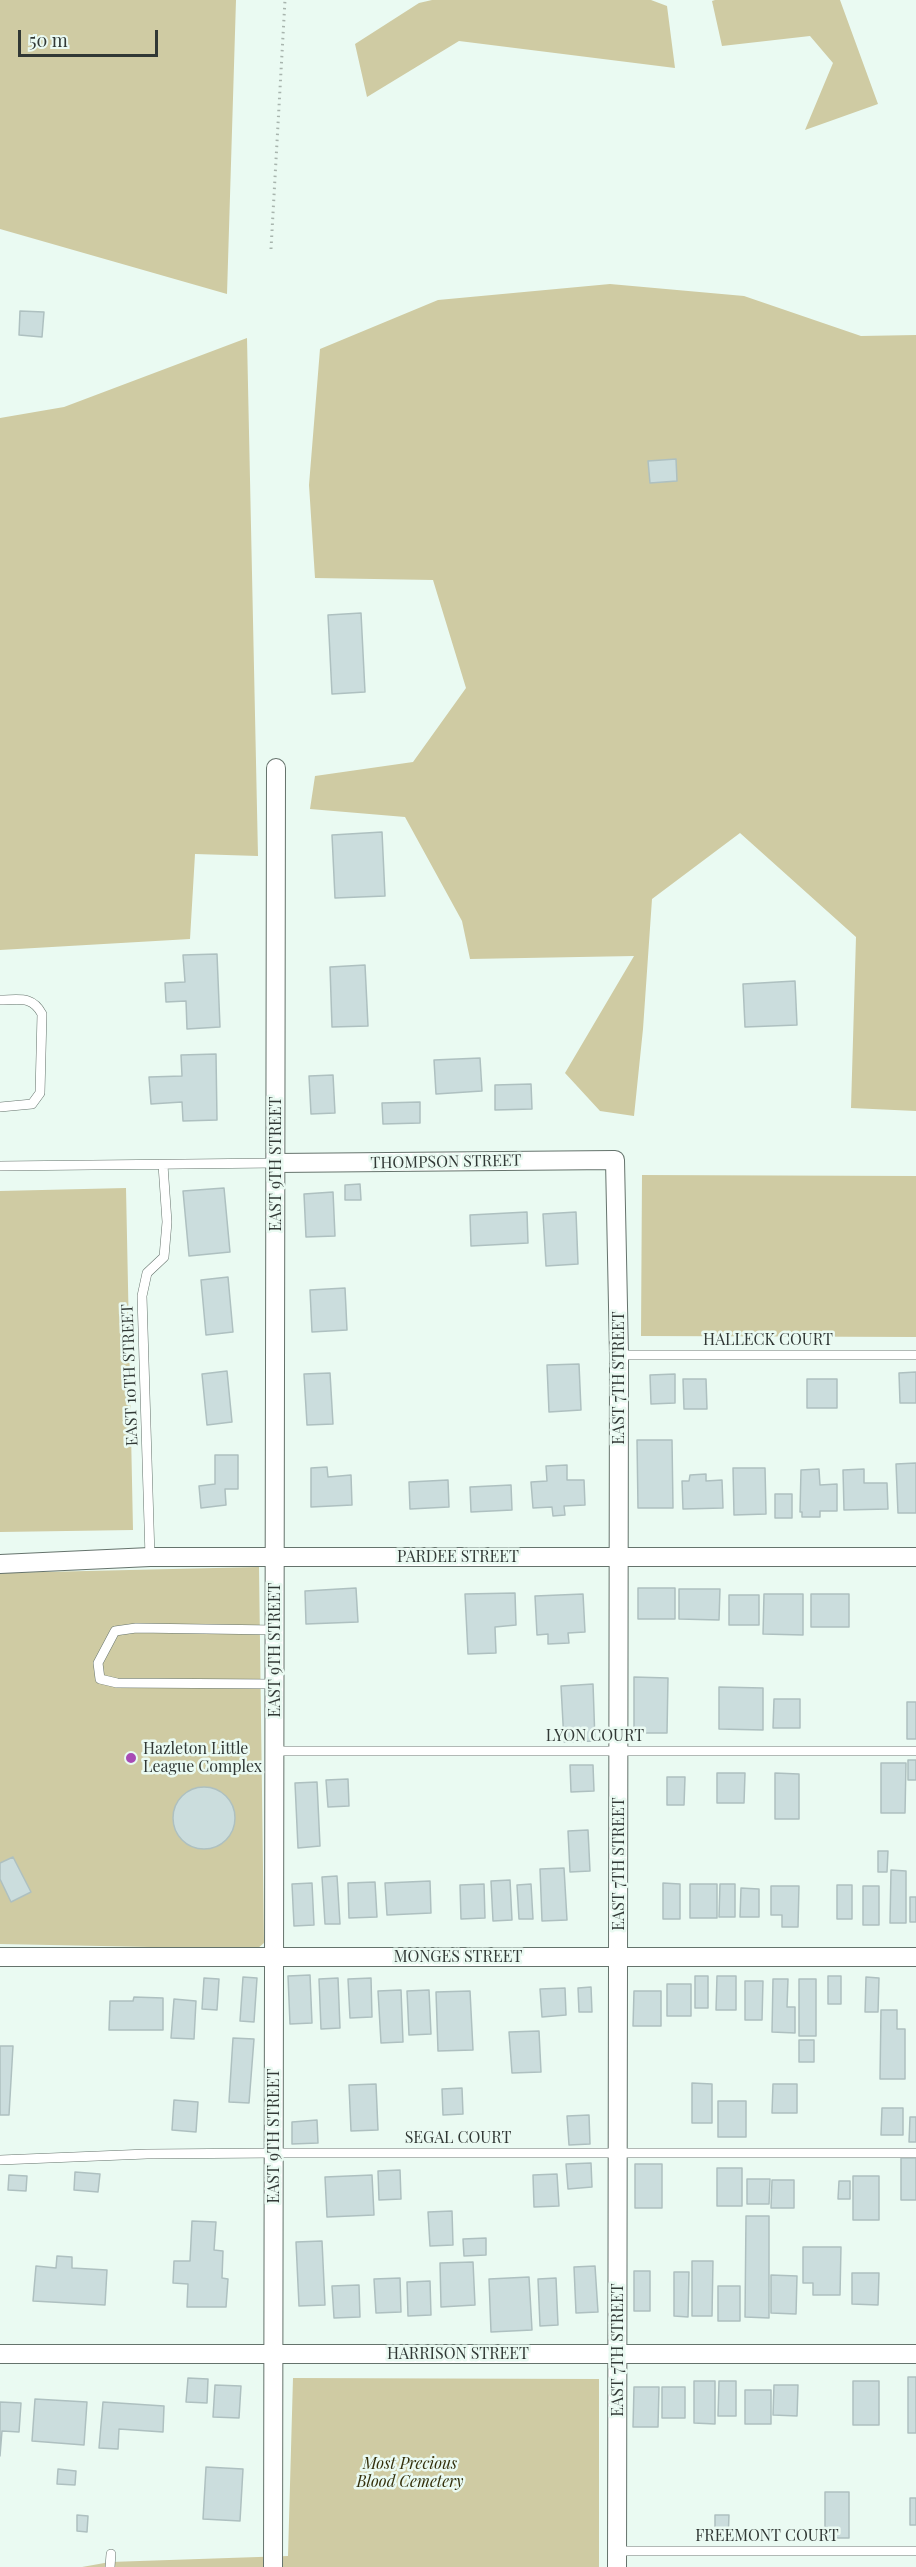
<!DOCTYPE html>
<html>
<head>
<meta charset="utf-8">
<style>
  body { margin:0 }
  #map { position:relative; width:916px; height:2567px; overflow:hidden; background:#eafaf2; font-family:"Playfair Display",serif }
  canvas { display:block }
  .scale { position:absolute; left:18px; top:30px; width:140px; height:27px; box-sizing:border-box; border:3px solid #313835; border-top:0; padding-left:8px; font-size:18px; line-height:21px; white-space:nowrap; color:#313835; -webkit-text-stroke:4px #eafaf2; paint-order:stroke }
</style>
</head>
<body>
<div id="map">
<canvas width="916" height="2567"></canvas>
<div class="scale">50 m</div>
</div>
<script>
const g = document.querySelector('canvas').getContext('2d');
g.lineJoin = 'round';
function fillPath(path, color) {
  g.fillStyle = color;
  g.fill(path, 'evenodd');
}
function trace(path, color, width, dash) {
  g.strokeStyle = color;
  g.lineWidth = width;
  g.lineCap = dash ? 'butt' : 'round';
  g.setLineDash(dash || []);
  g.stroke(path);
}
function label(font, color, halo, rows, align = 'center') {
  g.font = font + ' "Playfair Display",serif';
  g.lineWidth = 5;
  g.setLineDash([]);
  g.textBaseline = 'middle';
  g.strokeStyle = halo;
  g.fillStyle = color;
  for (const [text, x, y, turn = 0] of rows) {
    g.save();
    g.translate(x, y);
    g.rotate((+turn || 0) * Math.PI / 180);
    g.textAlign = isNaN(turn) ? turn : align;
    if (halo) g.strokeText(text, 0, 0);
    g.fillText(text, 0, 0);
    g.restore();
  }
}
fillPath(new Path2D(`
  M0,0H236L227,294L0,229Z
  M432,0H651L667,6L675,68L459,41L367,97L355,44L419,3Z
  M715,0H840L878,104L805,130L833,63L810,36L722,46L712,1Z
  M610,284L744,296L861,336L916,335V1111L851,1108L856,937L740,833L652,899L643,1029L634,1116L600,1111L565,1073L634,956L470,959L462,921L405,817L310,809L315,776L413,762L466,688L433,580L315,578L309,485L320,349L438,300Z
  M247,338L258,856L195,854L190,939L0,950V418L64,407Z
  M642,1175L916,1176V1337L641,1336Z
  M126,1188L133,1530L0,1532V1191Z
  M259,1567L264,1943L258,1948L252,1949L0,1944V1573Z
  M293,2378L599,2379V2567H82L110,2562L288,2556Z`), '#cfcba3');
const building = new Path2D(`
  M20,311L44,312L42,337L19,335Z
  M676,459L677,481L650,483L648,461Z
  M361,613L365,692L332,694L328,615Z
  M382,832L385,896L335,898L332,835Z
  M217,954L220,1027L187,1029L186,1001L166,1002L165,983L185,982L183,955Z
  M365,965L368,1026L332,1027L330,967Z
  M795,981L797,1025L745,1027L743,984Z
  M216,1054L217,1120L183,1121L182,1102L151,1104L149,1077L182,1076L181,1055Z
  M480,1058L482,1091L436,1094L434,1060Z
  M333,1075L335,1113L311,1114L309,1076Z
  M531,1084L532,1109L495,1110V1085Z
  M420,1102V1123L383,1124L382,1103Z
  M360,1184L361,1200H345V1185Z
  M224,1188L230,1252L189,1256L183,1191Z
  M333,1192L335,1236L306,1237L304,1194Z
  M527,1212L528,1243L471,1246L470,1215Z
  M576,1212L578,1264L546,1266L543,1214Z
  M228,1277L233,1332L206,1335L201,1280Z
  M345,1288L347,1330L312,1332L310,1290Z
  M579,1364L581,1410L549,1412L547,1365Z
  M227,1371L232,1422L207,1425L202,1374Z
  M916,1372V1403H900L899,1373Z
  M330,1373L333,1424L307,1425L304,1374Z
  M675,1374V1403L651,1404L650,1375Z
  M683,1379H706L707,1409H684Z
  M807,1379H837V1408H807Z
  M637,1440H672L673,1508H638Z
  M215,1455H238V1489H225L226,1505L201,1508L199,1486L215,1484Z
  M916,1463V1513H898L896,1464Z
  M567,1465V1480H584L585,1505L564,1506L565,1515L553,1516L552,1507L533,1508L531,1482L547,1481L546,1466Z
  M327,1467L328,1477L351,1475L352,1505L311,1507V1468Z
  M733,1468H765L766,1514L734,1515Z
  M819,1469L820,1485L837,1484V1511H820V1517H802V1512H800L801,1470Z
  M864,1469V1483H887L888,1509L844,1510L843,1470Z
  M706,1474V1481L722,1480L723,1508L683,1509L682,1481H689L690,1475Z
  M448,1480L449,1507L410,1509L409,1482Z
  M511,1485L512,1510L471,1512L470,1487Z
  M775,1494H792V1518H775Z
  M356,1588L358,1622L306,1624L305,1591Z
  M638,1588H675V1619H638Z
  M679,1589H720L719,1620L679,1619Z
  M515,1593L516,1625L495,1627L496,1653L468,1654L465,1594Z
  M583,1594L585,1632L568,1633L569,1643L548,1644V1634L537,1635L535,1596Z
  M764,1594H803V1635L763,1634Z
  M811,1594H849V1627H811Z
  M729,1595H759V1625H729Z
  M634,1677L668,1678L667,1733H634Z
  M593,1684L595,1741L564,1742L561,1686Z
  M719,1687L763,1688V1730L719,1729Z
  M774,1699H800V1728H773Z
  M907,1702H916V1739H907Z
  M908,1760H916V1780H908Z
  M881,1763H906L905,1813H881Z
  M570,1765H593L594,1791L571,1792Z
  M717,1773H745L744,1803H717Z
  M775,1773L799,1774V1819H775Z
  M667,1777H685L684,1805H667Z
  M348,1779L349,1806L328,1807L326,1780Z
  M317,1782L320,1846L298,1848L295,1783Z
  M173 1818a31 31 0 1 1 62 0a31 31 0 1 1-62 0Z
  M588,1830L590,1871L570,1872L568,1831Z
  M878,1851H888L887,1872H878Z
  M13,1857L31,1892L11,1902L0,1879V1863Z
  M564,1868L567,1920L542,1921L540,1869Z
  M891,1870L906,1871V1923H890Z
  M337,1876L340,1924H325L322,1877Z
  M510,1880L512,1920L493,1921L491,1881Z
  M430,1881L431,1913L387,1915L385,1883Z
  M375,1882L377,1917L349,1918L348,1883Z
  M312,1883L314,1925L294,1926L292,1884Z
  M663,1883L680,1884V1919H663Z
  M484,1884L485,1918L461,1919L460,1885Z
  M531,1884L533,1919H519L517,1885Z
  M690,1884H717V1918H690Z
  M720,1884H735V1917H719Z
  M837,1885H852V1919H837Z
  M771,1886H799L798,1927H782V1915H771Z
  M863,1886H879V1925H863Z
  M741,1888L759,1889V1917H740Z
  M910,1897H916V1922H910Z
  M310,1975L312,2023L290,2024L288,1976Z
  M695,1976H708V2008H695Z
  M717,1976H736V2010H716Z
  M828,1976H841V2004H828Z
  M243,1977L257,1978L254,2022L240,2021Z
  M866,1977L879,1978L878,2012H865Z
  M204,1978L219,1979L217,2010L202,2009Z
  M338,1978L340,2028L321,2029L319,1979Z
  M371,1978L372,2017L350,2018L348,1979Z
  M773,1979H788L787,2007H795V2033L772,2032Z
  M799,1979H816V2036H799Z
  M745,1981H763L762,2020H745Z
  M667,1984H691V2016H667Z
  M591,1987L592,2012H579L578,1988Z
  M565,1988L566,2015L542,2017L540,1989Z
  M401,1990L403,2042L381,2043L378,1991Z
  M429,1990L431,2034L409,2035L407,1991Z
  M470,1991L473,2050L438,2051L436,1992Z
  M634,1991H661V2026H633Z
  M134,1997L163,1998V2030H109L110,2001H133Z
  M174,1999L196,2001L194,2039L171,2038Z
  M881,2010H897V2029H905V2079H880Z
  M539,2031L541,2072L512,2073L509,2032Z
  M233,2038L254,2039L249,2103L229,2102Z
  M799,2040H814V2062H799Z
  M0,2046H13L9,2115H0Z
  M692,2083L712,2084V2123H692Z
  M376,2084L378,2130L351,2131L349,2085Z
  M773,2084H797V2113H772Z
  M462,2088L463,2114L443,2115L442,2089Z
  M174,2100L198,2102L196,2132L172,2130Z
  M718,2101H746V2137H718Z
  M882,2108H903V2135H881Z
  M589,2115L590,2144L569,2145L567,2116Z
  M910,2117H916V2142H909Z
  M317,2120L318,2143L292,2144V2122Z
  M901,2158H916V2200H901Z
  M591,2163L592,2187L568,2189L566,2164Z
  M635,2164H662V2208H635Z
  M717,2168H742V2206H717Z
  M400,2170L401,2199L379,2200L378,2171Z
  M75,2172L100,2174L98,2192L74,2190Z
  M557,2174L559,2206L534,2207L533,2175Z
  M9,2175L27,2176L26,2191L8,2190Z
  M372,2175L374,2215L327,2217L325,2177Z
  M853,2176H879V2220H853Z
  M747,2179H770L769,2204H747Z
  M772,2180H794V2208H771Z
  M839,2181H850V2199H838Z
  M452,2211L453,2245L430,2246L428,2212Z
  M746,2216H769V2318L745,2317Z
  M192,2221L216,2222L214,2250L223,2251L222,2278L228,2279L226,2307H187L188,2284L173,2283L174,2261H190Z
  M486,2238V2255L464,2256L463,2239Z
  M322,2241L325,2305L299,2306L296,2242Z
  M803,2247H841L840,2295H813V2283H803Z
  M57,2256L72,2257V2268L107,2270L105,2305L33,2301L36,2266L56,2268Z
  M692,2261H713L712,2316H692Z
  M473,2262L475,2305L441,2307L440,2263Z
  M595,2266L598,2312L576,2313L574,2267Z
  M634,2271H650V2311H634Z
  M674,2272H689L688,2317L674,2316Z
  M852,2273H879L878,2305L852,2304Z
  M771,2275L797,2276L796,2314L771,2313Z
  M529,2277L532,2330L491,2332L489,2279Z
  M400,2278L401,2312L376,2313L374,2279Z
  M556,2278L558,2325L540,2326L538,2279Z
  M430,2281L431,2315L408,2316L407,2282Z
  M359,2285L360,2317L334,2318L332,2286Z
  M718,2286H740V2321H718Z
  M908,2377H916V2433H908Z
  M188,2378L208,2379L207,2403L186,2402Z
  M694,2381H715V2424L694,2423Z
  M719,2381H736V2416H718Z
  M853,2381H879V2425H853Z
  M215,2385L241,2386L239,2418L213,2417Z
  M774,2385H798L797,2416L773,2415Z
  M634,2387H659L658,2427H633Z
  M662,2387H685V2418H662Z
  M745,2390H771V2424H745Z
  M35,2399L87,2402L84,2445L32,2441Z
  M0,2402L21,2403L19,2432L2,2431L0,2456Z
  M103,2402L164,2406L163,2432L119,2429L118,2449L99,2448Z
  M206,2467L243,2469L240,2521L203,2519Z
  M58,2469L76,2471L75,2485L57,2484Z
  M825,2492H849V2538H825Z
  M910,2498H916V2525H910Z
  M77,2515L88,2516L87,2532L77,2531Z
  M715,2515H729L728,2541H715Z`);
fillPath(building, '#cbdddd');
trace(building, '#aec0c0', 1.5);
const lane = new Path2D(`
  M0,1000C18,1000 32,995 42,1014L40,1093L32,1104L0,1107
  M0,1166L276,1163
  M619,1355H916
  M150,1557L142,1296L147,1273L164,1257L167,1222L163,1165
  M275,1684L117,1683L100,1679L98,1663L115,1631L136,1628L275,1630
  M275,1751H916
  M0,2160L147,2154L274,2153H916
  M617,2551H916
  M110,2567L111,2554`);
const street = new Path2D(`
  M276,1163L615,1160L619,1355L617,2567
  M0,1564L150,1557H916
  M0,1957H916
  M0,2354H916
  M273,2567L276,768`);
trace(lane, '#65736c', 10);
trace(street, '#65736c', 20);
trace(new Path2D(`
  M271,249L285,0`), '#a8b5ae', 3, [1.5, 4.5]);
trace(lane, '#fff', 9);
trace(street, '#fff', 18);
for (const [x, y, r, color] of [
  [131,1758,6,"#a84bb5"]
]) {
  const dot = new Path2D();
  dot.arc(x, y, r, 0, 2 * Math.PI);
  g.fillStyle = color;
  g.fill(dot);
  trace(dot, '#eafaf2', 2);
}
label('16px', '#313835', '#eafaf2', [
  ["THOMPSON STREET",446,1162,-1],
  ["EAST 9TH STREET",276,1164,-90],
  ["HALLECK COURT",768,1340],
  ["EAST 10TH STREET",130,1375,-92],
  ["EAST 7TH STREET",619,1378,-90],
  ["PARDEE STREET",458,1557],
  ["EAST 9TH STREET",275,1650,-90],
  ["LYON COURT",595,1736],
  ["EAST 7TH STREET",619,1864,-90],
  ["MONGES STREET",458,1957],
  ["EAST 9TH STREET",274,2136,-90],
  ["SEGAL COURT",458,2138],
  ["EAST 7TH STREET",618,2350,-90],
  ["HARRISON STREET",458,2354],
  ["FREEMONT COURT",767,2536]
]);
label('16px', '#313835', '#eafaf2', [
  ["Hazleton Little",143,1749],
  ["League Complex",143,1767]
], 'left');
label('italic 16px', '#332f0b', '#eafaf2', [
  ["Most Precious",410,2464],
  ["Blood Cemetery",410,2482]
]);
</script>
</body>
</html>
